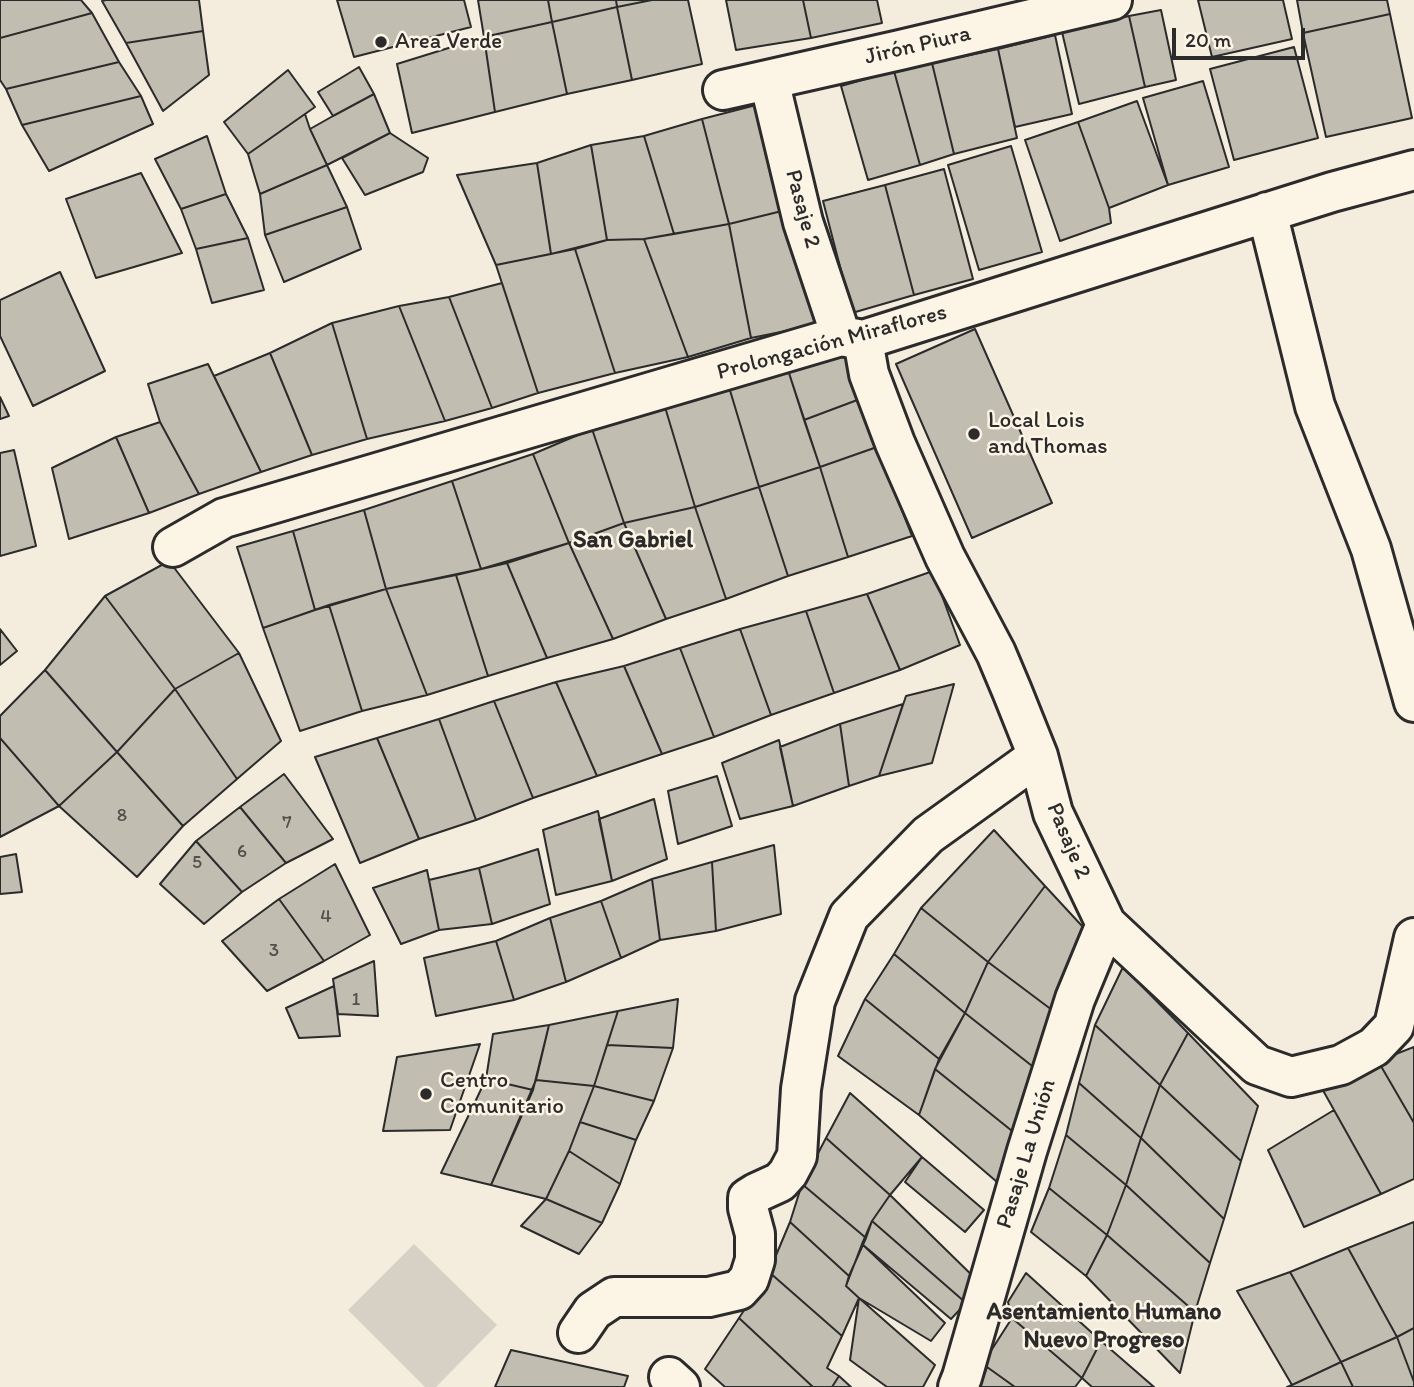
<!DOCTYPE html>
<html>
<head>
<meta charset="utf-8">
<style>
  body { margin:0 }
  #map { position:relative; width:1414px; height:1387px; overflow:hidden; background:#f4edde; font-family:Itim,sans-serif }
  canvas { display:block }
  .scale { position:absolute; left:1172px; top:28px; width:133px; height:32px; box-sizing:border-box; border:4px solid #2b2b2b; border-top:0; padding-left:9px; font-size:21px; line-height:24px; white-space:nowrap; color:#2b2b2b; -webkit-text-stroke:5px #fcf5e5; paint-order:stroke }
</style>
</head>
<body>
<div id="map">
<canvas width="1414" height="1387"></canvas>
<div class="scale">20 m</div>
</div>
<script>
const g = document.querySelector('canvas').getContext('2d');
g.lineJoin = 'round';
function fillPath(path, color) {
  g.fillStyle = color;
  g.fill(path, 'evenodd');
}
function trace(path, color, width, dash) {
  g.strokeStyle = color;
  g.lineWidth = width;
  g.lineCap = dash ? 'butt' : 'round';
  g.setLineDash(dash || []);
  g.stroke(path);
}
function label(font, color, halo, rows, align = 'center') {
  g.font = font + ' Itim,sans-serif';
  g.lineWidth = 5;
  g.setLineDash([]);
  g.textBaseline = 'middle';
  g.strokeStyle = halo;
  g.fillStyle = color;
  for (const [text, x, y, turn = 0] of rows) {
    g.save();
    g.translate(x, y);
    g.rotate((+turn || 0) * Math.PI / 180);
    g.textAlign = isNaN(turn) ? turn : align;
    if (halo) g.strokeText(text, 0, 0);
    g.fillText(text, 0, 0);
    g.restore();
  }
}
fillPath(new Path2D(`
  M414,1244L497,1325L436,1387H425L348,1310Z`), '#d6d1c4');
const building = new Path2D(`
  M0,0H81L92,13L0,38Z
  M106,0H199L203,31L126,43L102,1Z
  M337,0H464L471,27L354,57Z
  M478,0H548L552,22L484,37Z
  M548,0H616L617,7L552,22Z
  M616,0H652L617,7Z
  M652,0H688L702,64L632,80L617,7Z
  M726,0H803L811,38L736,50Z
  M803,0H877L882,23L811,38Z
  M1198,0H1283L1292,39L1212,57Z
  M1297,0H1387L1390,14L1303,33Z
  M617,7L632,80L567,94L552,22Z
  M1161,10L1176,80L1145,87L1129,16Z
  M92,13L119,62L6,89L0,80V38Z
  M1390,14L1412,118L1326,137L1303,33Z
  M1129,16L1145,87L1079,104L1062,32Z
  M552,22L567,94L495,112L484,37Z
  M203,31L209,75L163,111L126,43Z
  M1055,35L1072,114L1015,127L998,49Z
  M484,37L495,112L412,133L397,64Z
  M1294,47L1318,138L1234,160L1210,69Z
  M998,49L1017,138L954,154L932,63Z
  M119,62L141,96L22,125L6,89Z
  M932,63L954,154L920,165L894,71Z
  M359,67L374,94L333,116L318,92Z
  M288,70L315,107L248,154L224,122Z
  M894,71L920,165L868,180L841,86Z
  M1203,81L1229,167L1168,185L1143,98Z
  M374,94L390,133L327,165L310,129L333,116Z
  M141,96L153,124L49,171L22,125Z
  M1137,101L1168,185L1109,208L1078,122Z
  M760,104L786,210L729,224L702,119Z
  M305,114L310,129L327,165L260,194L248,154Z
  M702,119L729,224L674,234L644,136Z
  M1078,122L1109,208L1111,223L1060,241L1025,140Z
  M390,133L428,158L423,172L365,195L342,158Z
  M207,136L226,194L181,209L155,159Z
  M644,136L674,234L644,239L607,240L591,145Z
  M591,145L607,240L551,254L537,163Z
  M1011,146L1042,252L979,270L948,165Z
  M537,163L551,254L496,265L457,175Z
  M327,165L347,207L265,235L260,194Z
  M944,169L973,279L914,295L885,185Z
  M141,173L182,253L96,278L66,199Z
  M885,185L914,295L852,313L823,201Z
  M226,194L248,238L196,249L181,209Z
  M347,207L361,249L284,282L265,235Z
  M786,210L821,324L751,338L729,224Z
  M729,224L751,338L688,357L644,239Z
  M248,238L264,290L212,303L196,249Z
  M644,239L688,357L615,373L575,249L607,240Z
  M575,249L615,373L538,393L496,265Z
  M60,272L105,371L33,406L0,336V300Z
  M502,283L538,393L492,408L449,297Z
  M449,297L492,408L445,421L399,306Z
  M399,306L445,421L367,439L332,323Z
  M332,323L367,439L312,455L270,353Z
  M975,329L1052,503L972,538L896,364Z
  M843,352L860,399L804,420L788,370Z
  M270,353L312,455L261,472L214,376Z
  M208,364L261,472L199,494L160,422L148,384Z
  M788,370L820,467L759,487L729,387Z
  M729,387L759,487L695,507L665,407Z
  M0,397L9,416L0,419Z
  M860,399L877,447L820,467L804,420Z
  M665,407L695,507L624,523L592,429Z
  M160,422L199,494L149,513L116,437Z
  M592,429L624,523L569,543L533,454Z
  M116,437L149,513L69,539L52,468Z
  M877,447L912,536L848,557L820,467Z
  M14,450L36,546L0,556V453Z
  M533,454L569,543L481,569L452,481Z
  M820,467L848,557L788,576L759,487Z
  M452,481L481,569L386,589L364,510Z
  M759,487L788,576L726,599L695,507Z
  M695,507L726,599L666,619L624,523Z
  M364,510L386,589L315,610L293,531Z
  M624,523L666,619L613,639L569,543Z
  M293,531L315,610L263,628L237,547Z
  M569,543L613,639L547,658L507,563Z
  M169,561L239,653L175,689L105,596Z
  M507,563L547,658L488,676L456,575Z
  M933,571L960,645L900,670L867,594Z
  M456,575L488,676L427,695L386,589Z
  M386,589L427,695L362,711L329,605Z
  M867,594L900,670L834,693L806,611Z
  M105,596L175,689L117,752L45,670Z
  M329,605L362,711L300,731L263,628Z
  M806,611L834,693L771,715L740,629Z
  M0,629L17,651L0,665Z
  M740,629L771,715L714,737L680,648Z
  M680,648L714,737L662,754L624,666Z
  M239,653L281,741L237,779L175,689Z
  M624,666L662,754L597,776L556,682Z
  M45,670L117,752L59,806L0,738V716Z
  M556,682L597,776L533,798L494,701Z
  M954,684L932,763L879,776L906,696Z
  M175,689L237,779L183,826L117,752Z
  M494,701L533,798L476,820L439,719Z
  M903,704L879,776L849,786L840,724Z
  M439,719L476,820L419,839L377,738Z
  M840,724L849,786L793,806L780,747Z
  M0,738L59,806L0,837Z
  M377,738L419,839L360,863L315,757Z
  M779,740L793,806L740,819L722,763Z
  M117,752L183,826L137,877L59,806Z
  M284,774L333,839L286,863L240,807Z
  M717,776L732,826L678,844L668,791Z
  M654,799L667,859L612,881L599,819Z
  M240,807L286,863L242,892L196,841Z
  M598,811L612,881L556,895L543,830Z
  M994,830L1045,886L988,962L921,908Z
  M196,841L242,892L204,924L160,884Z
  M774,845L781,914L716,931L712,862Z
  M538,849L550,904L492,924L479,868Z
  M16,854L22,892L0,894V857Z
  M712,862L716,931L660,940L652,879Z
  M335,864L370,935L324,961L279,899Z
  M479,868L492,924L439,930L429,880Z
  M427,870L439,930L401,944L373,888Z
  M652,879L660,940L621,958L601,901Z
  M1045,886L1095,940L1064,1019L988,962Z
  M279,899L324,961L267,991L222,941Z
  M601,901L621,958L566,982L550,918Z
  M921,908L988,962L965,1013L894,954Z
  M550,918L566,982L514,1000L496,941Z
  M496,941L514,1000L436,1016L424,958Z
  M894,954L965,1013L939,1059L865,999Z
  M374,961L378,1016L338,1014L333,979Z
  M988,962L1064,1019L1046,1077L965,1013Z
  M1123,967L1188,1033L1160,1085L1095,1025Z
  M334,986L340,1036L299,1038L286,1008Z
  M678,999L673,1048L607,1045L618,1011Z
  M865,999L939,1059L919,1115L838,1056Z
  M618,1011L594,1086L536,1080L549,1025Z
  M965,1013L1046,1077L1027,1143L935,1069Z
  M549,1025L533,1090L486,1079L493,1034Z
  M1095,1025L1160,1085L1141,1138L1079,1083Z
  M1188,1033L1258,1106L1241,1161L1160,1085Z
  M480,1044L450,1130L383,1131L397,1057Z
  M607,1045L673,1048L654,1101L594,1086Z
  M1414,1047V1123L1378,1061Z
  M1378,1061L1414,1123V1179L1381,1194L1320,1085Z
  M935,1069L1027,1143L1011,1194L919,1115Z
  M486,1079L533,1090L491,1185L441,1173Z
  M536,1080L594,1086L569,1151L546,1199L491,1185Z
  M1079,1083L1141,1138L1126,1185L1066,1135Z
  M1160,1085L1241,1161L1224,1219L1141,1138Z
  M594,1086L654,1101L636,1140L580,1122Z
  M850,1093L922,1157L890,1195L826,1138Z
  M1334,1110L1381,1194L1304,1227L1268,1150Z
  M580,1122L636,1140L620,1184L569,1151Z
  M1066,1135L1126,1185L1107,1235L1049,1188Z
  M826,1138L890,1195L872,1221L866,1238L802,1184Z
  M1141,1138L1224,1219L1210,1263L1126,1185Z
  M569,1151L620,1184L602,1223L546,1199Z
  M922,1157L984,1210L965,1232L905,1182Z
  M802,1184L866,1238L849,1276L790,1222Z
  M1126,1185L1210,1263L1195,1312L1107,1235Z
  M1049,1188L1107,1235L1086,1276L1031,1232Z
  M890,1195L983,1286L966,1303L872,1221Z
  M546,1199L602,1223L579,1254L521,1226Z
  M872,1221L966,1303L951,1319L862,1244Z
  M790,1222L849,1276L846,1286L859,1298L842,1336L769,1272Z
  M1414,1222V1328L1397,1337L1348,1248Z
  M1107,1235L1195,1312L1180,1373L1086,1276Z
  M862,1244L945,1323L931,1341L859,1298L846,1286Z
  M1348,1248L1397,1337L1341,1362L1290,1272Z
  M769,1272L842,1336L827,1368L839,1376L832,1387H813L739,1318Z
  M1290,1272L1341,1362L1292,1385L1237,1291Z
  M1026,1273L1101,1341L1082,1378L1012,1318L1008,1302Z
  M859,1298L935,1365L923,1387H887L850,1360Z
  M739,1318L813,1387H725L705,1369Z
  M1012,1318L1082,1378L1075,1387H1015L987,1367V1357Z
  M1414,1328V1382L1397,1337Z
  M1397,1337L1414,1382V1387H1353L1341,1362Z
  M1101,1341L1154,1387H1092L1082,1378Z
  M511,1350L628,1376L624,1387H495Z
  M1341,1362L1353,1387H1287L1292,1385Z
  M987,1367L1015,1387H980Z
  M839,1376L851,1387H832Z`);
fillPath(building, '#c2bdb1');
trace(building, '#2b2b2b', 2);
const minor = new Path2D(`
  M769,80L803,222L841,336
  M723,90L900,50L1112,0
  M1267,212L1315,406L1371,549L1414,702
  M863,340L869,374L895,443L945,557L996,653L1012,691L1038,756L1053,813L1106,924L1257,1065L1291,1077L1341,1065L1374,1047L1394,1026L1414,938
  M173,547L224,518L841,336L863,340L1332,192L1414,170
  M578,1333L593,1311L614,1297H709L739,1290L749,1279L755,1260V1234L748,1208V1198L756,1193L780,1182L788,1173L797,1156L801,1089L815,1001L849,916L928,835L1038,756
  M669,1377L680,1387
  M958,1387L962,1377L1027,1151L1075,999L1106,924`);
trace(minor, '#2b2b2b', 44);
trace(minor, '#fcf5e5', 38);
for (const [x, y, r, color] of [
  [381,42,7,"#2b2b2b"],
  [974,434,7,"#2b2b2b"],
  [426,1094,7,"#2b2b2b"]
]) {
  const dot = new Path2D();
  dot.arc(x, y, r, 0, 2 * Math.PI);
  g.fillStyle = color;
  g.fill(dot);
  trace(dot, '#fcf5e5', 2.5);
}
label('19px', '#51504c', null, [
  ["8",122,816],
  ["7",287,823],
  ["6",242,852],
  ["5",197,863],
  ["4",326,917],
  ["3",274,951],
  ["1",356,1000]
]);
label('23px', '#2b2b2b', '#fcf5e5', [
  ["Area Verde",395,42],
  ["Local Lois",988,421],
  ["and Thomas",988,447],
  ["Centro",440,1081],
  ["Comunitario",440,1107]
], 'left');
label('23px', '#2b2b2b', '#fcf5e5', [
  ["Jirón Piura",918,46,-13],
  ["Pasaje 2",802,209,75],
  ["Prolongación Miraflores",832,343,-15],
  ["Pasaje 2",1068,841,67],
  ["Pasaje La Unión",1027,1154,-73]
]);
label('bold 24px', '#2b2b2b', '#fcf5e5', [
  ["San Gabriel",633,541],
  ["Asentamiento Humano",1104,1313],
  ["Nuevo Progreso",1104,1341]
]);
</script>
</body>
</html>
